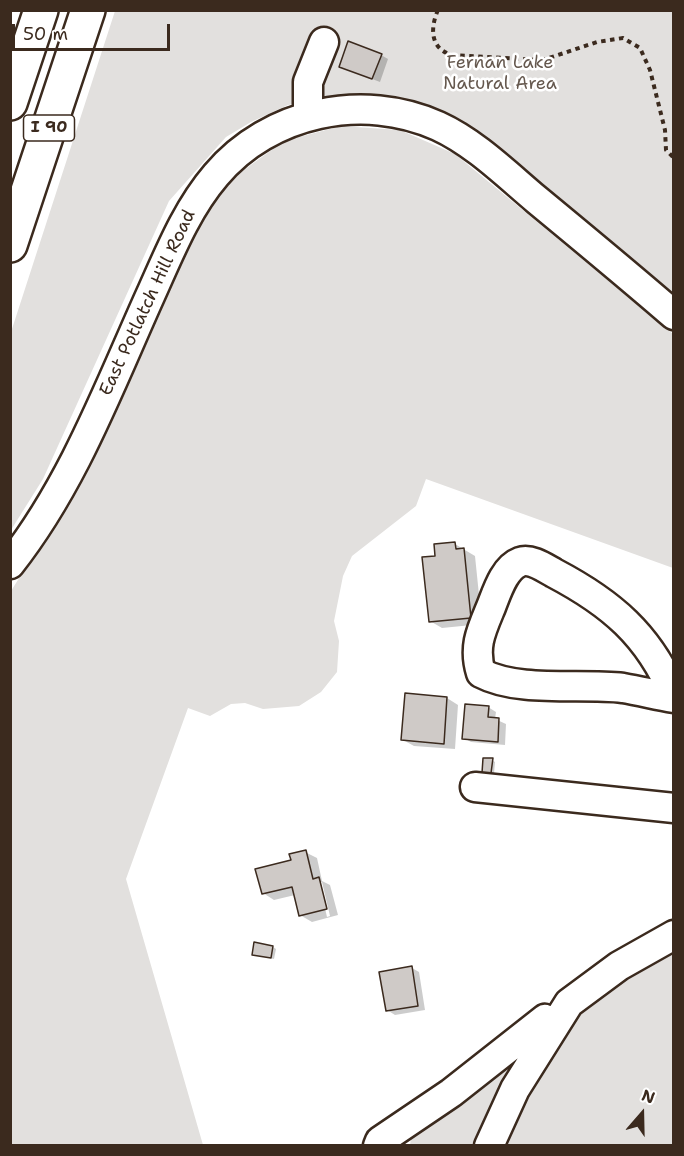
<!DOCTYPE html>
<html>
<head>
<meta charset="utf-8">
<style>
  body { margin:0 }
  #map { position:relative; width:684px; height:1156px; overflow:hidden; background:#fff; font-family:"Shantell Sans",sans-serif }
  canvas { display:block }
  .frame { position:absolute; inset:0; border:12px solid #3b2a1e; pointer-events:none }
  .north { position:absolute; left:612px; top:1084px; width:60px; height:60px; -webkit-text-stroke:4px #fff; paint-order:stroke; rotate:20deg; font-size:16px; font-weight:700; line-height:24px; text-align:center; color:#3b2a1e }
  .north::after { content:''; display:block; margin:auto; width:21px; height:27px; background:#3b2a1e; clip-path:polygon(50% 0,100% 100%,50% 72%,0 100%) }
  .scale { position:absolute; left:12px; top:24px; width:158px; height:27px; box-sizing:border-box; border:3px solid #3b2a1e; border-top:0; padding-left:8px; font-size:18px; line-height:21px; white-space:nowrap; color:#3b2a1e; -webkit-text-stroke:4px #fff; paint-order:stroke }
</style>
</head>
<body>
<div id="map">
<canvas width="684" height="1156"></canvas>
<div class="frame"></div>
<div class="north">N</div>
<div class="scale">50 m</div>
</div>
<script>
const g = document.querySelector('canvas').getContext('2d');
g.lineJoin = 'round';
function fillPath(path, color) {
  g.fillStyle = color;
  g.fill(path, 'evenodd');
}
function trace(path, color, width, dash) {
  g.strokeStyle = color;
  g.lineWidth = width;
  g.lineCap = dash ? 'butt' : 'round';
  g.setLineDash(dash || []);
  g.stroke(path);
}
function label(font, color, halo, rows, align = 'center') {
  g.font = font + ' "Shantell Sans",sans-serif';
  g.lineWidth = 5;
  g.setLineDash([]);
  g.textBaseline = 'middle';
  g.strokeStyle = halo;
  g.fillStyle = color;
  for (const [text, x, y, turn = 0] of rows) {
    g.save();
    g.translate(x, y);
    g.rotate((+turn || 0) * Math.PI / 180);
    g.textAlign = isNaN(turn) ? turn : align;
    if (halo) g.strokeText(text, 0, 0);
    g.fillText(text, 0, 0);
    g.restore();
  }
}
fillPath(new Path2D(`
  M115,11H673V297L485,137L427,107L402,101L348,96L288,105L251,122L226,137L169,201L43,479L11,530V332Z
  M341,126L400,130L455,154L673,334V568L426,479L416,506L352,556L343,576L334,621L339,641L337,672L321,692L299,706L263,709L245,703L231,704L210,716L188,708L126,879L203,1145L11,1146V591L85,473L190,240L230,180L284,141Z
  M673,949V1145L410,1146L411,1137L632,972Z`), '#e2e0de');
fillPath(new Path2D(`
  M381,55L388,59L380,82L349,70Z
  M455,544L475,556L482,624L442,628L430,621L437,557Z
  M447,698L458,705L455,749L414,746L403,740Z
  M488,707L496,712L495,719L506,724L505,745L471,742L464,738Z
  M492,760L495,762L494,774H487L483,772Z
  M305,852L317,858L322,881L330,885L338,915L312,922L300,915L295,895L274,900L263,893L293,861ZM319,882H322L330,916L327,917Z
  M273,947L276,949L274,959L254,954Z
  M412,968L419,972L425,1010L395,1015L387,1010Z`), '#0003');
const building = new Path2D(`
  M348,41L382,54L372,79L339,67Z
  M455,542L456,549L464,548L471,618L429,622L422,557L435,556L434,544Z
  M405,693L447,697L444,744L401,740Z
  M465,704L489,706L488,717L499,718L498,742L462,739Z
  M483,758H493L491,773H482Z
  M306,850L313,879L319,877L327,909L299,916L292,887L262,894L255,869L291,860L289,854Z
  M254,942L273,946L271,958L252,955Z
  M412,966L418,1006L386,1011L379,972Z`);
fillPath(building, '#cfcac7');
trace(building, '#3b2a1e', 1.5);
const minor = new Path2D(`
  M308,116V82L324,42
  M10,564C73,484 109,387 150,296C169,254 186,210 216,175C269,112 363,92 438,126C475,143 506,174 537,200C583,238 629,276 674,315
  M674,695C649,635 611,603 554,573C545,568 531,558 520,562C504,568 497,592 491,607C481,631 473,647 481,673C519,693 581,683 623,688C640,691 657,695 674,698
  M475,787L674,808
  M378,1146L380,1141L451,1093L545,1019L554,1023
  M489,1146L515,1089L569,1003L619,966L674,935`);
const highway = new Path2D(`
  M10,103L41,10
  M10,245L88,10`);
trace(minor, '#3b2a1e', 33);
trace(highway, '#3b2a1e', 38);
trace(new Path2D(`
  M438,10C430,28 430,49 452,55L543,60L597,42L623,38L640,48L650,70L665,130L666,150L674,158`), '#3b2a1e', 4, [4.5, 4.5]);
trace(minor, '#fff', 28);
trace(highway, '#fff', 33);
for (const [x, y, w] of [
  [49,128,51]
]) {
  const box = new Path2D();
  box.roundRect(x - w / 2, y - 13, w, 26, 4.5);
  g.fillStyle = '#fff';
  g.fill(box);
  trace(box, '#3b2a1e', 1.5);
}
label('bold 16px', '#3b2a1e', null, [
  ["I 90",49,128]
]);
label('18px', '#65584e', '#fff', [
  ["Fernan Lake",500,63],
  ["Natural Area",500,84]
]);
label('18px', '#3b2a1e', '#fff', [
  ["East Potlatch Hill Road",148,303,-65]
]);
</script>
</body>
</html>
